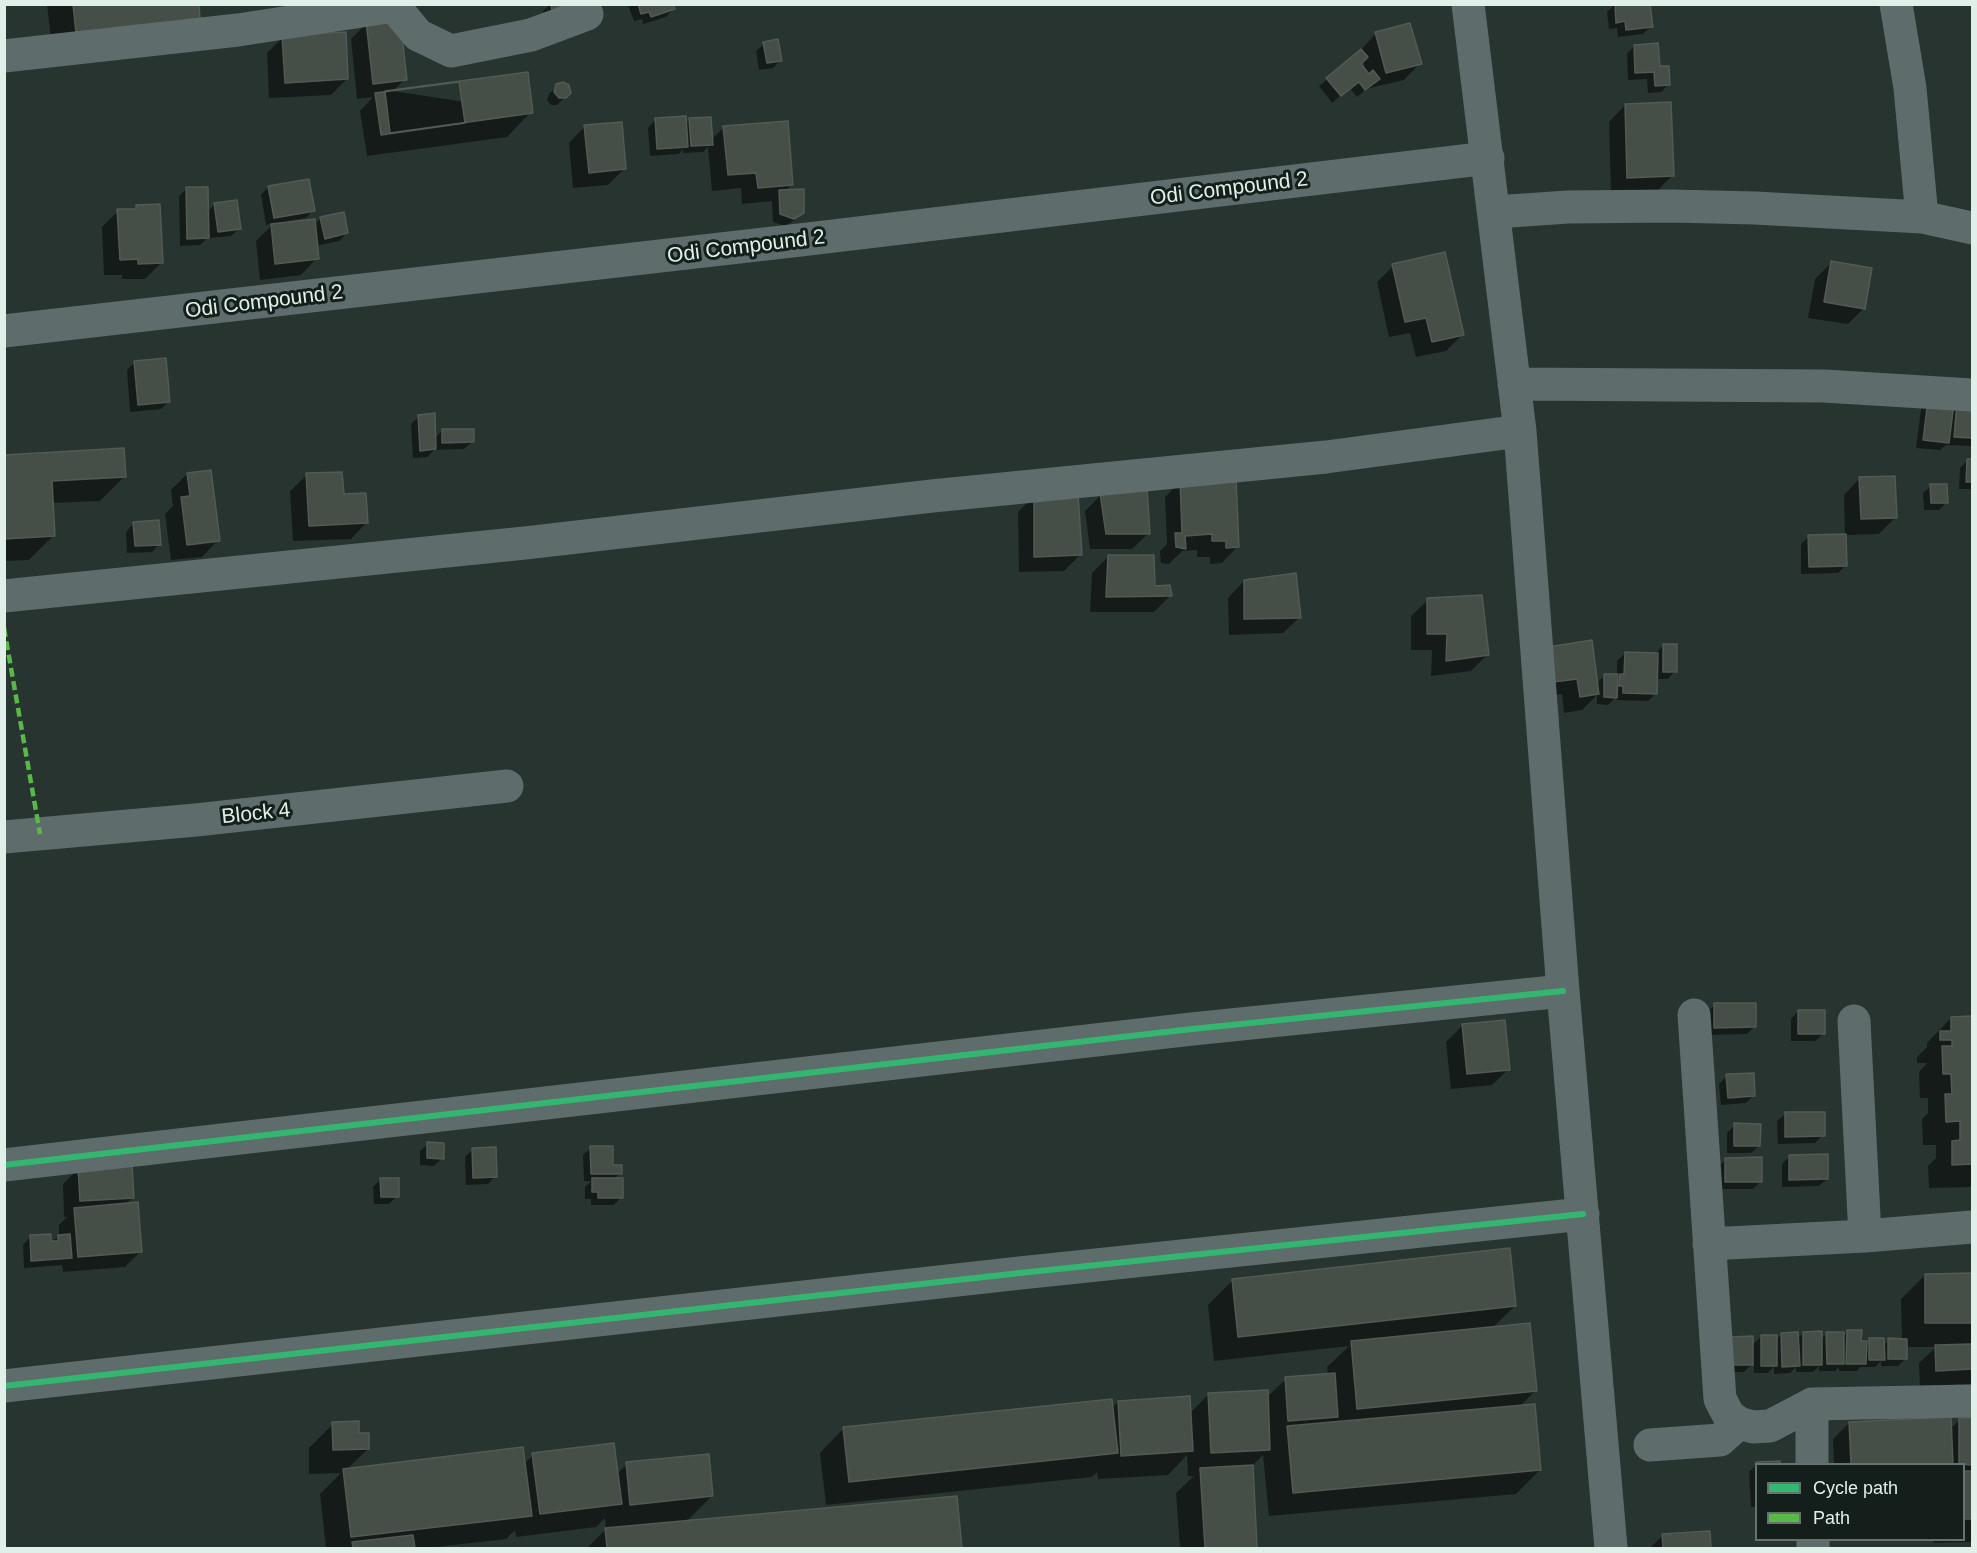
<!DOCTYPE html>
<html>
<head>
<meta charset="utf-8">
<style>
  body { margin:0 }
  #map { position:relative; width:1977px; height:1553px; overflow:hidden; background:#28342f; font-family:Arial,sans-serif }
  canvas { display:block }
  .frame { position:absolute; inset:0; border:6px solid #e1efe9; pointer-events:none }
  .legend { position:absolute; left:1755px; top:1463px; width:210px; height:78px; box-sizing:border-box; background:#141e1a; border:2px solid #66726d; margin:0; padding:8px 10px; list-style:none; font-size:18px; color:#e1efe9 }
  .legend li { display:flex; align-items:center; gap:12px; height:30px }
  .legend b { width:30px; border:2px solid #66726d }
</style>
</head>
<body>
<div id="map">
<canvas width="1977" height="1553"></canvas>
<div class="frame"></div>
<ul class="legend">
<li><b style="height:8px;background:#33b770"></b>Cycle path</li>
<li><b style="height:8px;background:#58b947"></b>Path</li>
</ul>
</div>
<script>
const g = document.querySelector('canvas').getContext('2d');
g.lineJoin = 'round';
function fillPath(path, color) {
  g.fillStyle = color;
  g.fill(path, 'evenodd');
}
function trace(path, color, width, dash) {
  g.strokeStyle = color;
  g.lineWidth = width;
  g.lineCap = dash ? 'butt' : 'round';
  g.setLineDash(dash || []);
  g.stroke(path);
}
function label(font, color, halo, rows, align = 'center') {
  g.font = font + ' Arial,sans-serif';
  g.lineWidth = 6;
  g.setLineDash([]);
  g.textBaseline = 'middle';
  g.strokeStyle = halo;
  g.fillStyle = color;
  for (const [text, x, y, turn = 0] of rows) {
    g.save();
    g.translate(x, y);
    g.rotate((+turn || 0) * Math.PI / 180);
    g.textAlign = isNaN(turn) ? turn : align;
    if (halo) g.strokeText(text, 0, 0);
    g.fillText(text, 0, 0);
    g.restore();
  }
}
fillPath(new Path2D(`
  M47,4H197L53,57Z
  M550,4H564L544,18L543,11Z
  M672,4L673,9L666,17L643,24L642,19L634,21L628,5Z
  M1615,4H1649L1651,26L1643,34L1618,37L1617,28L1609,29L1607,12Z
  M367,23L405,79L393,91L531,112L507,137L367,156L360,111L373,97L357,99L351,39Z
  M1376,33L1420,63L1404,80L1370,88V86L1357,97L1350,88L1332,103L1319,86L1360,51ZM1363,60L1366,72L1359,64Z
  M283,37L347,79L331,95L269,98L267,53Z
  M764,44L781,60L773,68L759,70L756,51Z
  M1634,46L1659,67L1669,84L1661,92L1648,93L1647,79L1628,80L1627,54Z
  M557,86L565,97L557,105H551L547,100L549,94Z
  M1625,105L1672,176L1656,192L1611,193L1609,122Z
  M655,120L685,124L689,120L711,140L724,127L791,185L785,191L803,212L795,220L785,226L773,222L772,201L742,204L741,188L712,191L708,147L703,152L683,153V149L679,154L650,156L648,128Z
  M585,126L624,169L608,185L573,188L569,143Z
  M308,181L313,210L306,218L288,221V223L314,225L320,219L347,233L339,241L316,246L317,258L301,275L260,280L256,241L274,223L266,225L261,195L268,187Z
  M187,188L207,212L215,204L239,229L231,236L210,238V235L200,245L180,246L179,196Z
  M136,207L161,263L145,279H122V275H104L102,227L118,211L133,210Z
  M1831,263L1864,308L1848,324L1808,318L1815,279Z
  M1393,266L1462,335L1446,351L1416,357L1410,333L1389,337L1377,282Z
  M135,362L168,402L161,409L130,412L127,370Z
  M1928,401L1972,404V446L1946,445L1940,450L1916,448L1921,409Z
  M419,416L434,439L442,431L472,442L464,449L434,450L427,457L413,458L411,424Z
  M4,456L125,476L100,501L52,503L53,536L29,560L4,561Z
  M1968,460L1972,461V489H1959L1960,468Z
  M187,474L218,540L202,557L171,560L165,514L173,506L171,490Z
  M307,475L342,495L367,522L351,539L293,541L290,491Z
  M1860,478L1895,518L1879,534L1845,535L1844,495Z
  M1181,481L1238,546L1222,563L1210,564V557H1197V550L1182,551L1169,564L1161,563L1160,551L1167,544L1165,497Z
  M1931,486L1947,502L1939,510H1924L1923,493Z
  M1101,495L1149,533L1132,549H1090L1085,511Z
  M1034,496L1080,555L1064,571L1019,572L1018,512Z
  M133,524L159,544L152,552L127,553L126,532Z
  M1809,536L1845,566L1838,573L1801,574V544Z
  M1108,557L1170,596L1154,612H1090L1092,573Z
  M1244,581L1300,617L1283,633L1229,635L1228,598Z
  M1428,600L1487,655L1471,671L1431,676L1432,650H1411V616Z
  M1664,645L1675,671L1668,679H1656L1655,694L1648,701L1616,700V697L1608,705L1597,704V695L1582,710L1564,713L1562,694L1538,698L1533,665L1596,684L1605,675H1617V661L1625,653H1656Z
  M1715,1005L1755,1026L1747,1034L1707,1035V1012Z
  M1798,1011L1823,1034L1815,1041H1791V1019Z
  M1951,1018H1972V1184L1970,1187L1929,1188L1928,1166L1936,1158V1145H1923L1922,1119L1928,1113V1098H1920L1919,1072L1927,1063H1917V1057L1927,1047V1043Z
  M1462,1026L1509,1069L1492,1085L1451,1089L1446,1042Z
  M1727,1076L1754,1095L1746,1103L1721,1105L1719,1084Z
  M1785,1114L1823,1135L1815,1143L1778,1144L1777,1121Z
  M1735,1125L1759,1146L1751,1153H1727V1133Z
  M428,1144L442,1158L434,1166L420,1165V1151Z
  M591,1148L620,1173L614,1179L621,1197L614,1205H591V1199H585V1187L591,1181H584L583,1155Z
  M472,1150L495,1176L488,1184L466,1185L465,1157Z
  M1790,1156L1827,1179L1819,1186L1782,1187V1164Z
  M1726,1159L1761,1181L1753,1189H1718V1167Z
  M79,1168L132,1198L125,1205L141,1251L125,1267L63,1272L62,1265L24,1268L23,1245L30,1237L50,1243L59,1236V1225L67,1217H64L63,1184Z
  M381,1179L397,1196L389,1204H374L373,1187Z
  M1925,1275H1972V1384L1920,1386L1919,1363L1936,1347H1905V1359L1898,1366H1881V1361L1875,1367H1860L1857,1371H1839V1367L1835,1371H1819V1366L1813,1372H1796V1367L1790,1373L1774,1374V1366L1768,1373H1754V1362L1744,1372H1723L1762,1336L1775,1341L1782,1334L1797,1339L1803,1333L1820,1340L1827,1333L1842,1337L1848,1332L1860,1343H1867L1870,1340L1883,1346L1889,1340H1902L1901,1299Z
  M1232,1281L1515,1306L1491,1329L1535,1391L1519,1407L1540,1470L1516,1494L1269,1516L1263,1455L1251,1467L1256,1548H1180L1176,1493L1194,1476H1188L1187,1455L1168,1475L1098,1479L1097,1472L1092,1477L826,1505L820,1453L844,1428L1111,1409L1118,1402L1189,1414L1209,1394L1266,1398L1286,1379L1328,1375L1327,1367L1349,1346L1214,1361L1208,1305Z
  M1972,1419V1542L1934,1543L1933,1540H1964V1464H1834L1833,1439L1849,1423L1950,1429L1960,1420Z
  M333,1424L358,1434L368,1449L346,1470L524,1464L533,1455L617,1474L627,1464L712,1496L686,1522L956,1497L960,1548H587L606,1529L605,1518L596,1527L516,1537L515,1530L506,1539L428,1548H326L320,1494L341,1473L309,1474V1448Z
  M1778,1463V1464H1756V1507H1751L1749,1472L1757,1464Z
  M1708,1533L1709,1548H1650L1663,1535Z`), '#0007');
const building = new Path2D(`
  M73,4H199L200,19L76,33Z
  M551,4H565L566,9L552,11Z
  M638,4H673L675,9L651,17L649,12L641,14Z
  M1615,4H1650L1653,27L1626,30L1625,21L1616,23Z
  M400,18L407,80L373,84L366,21Z
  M1410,23L1422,64L1386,73L1375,32Z
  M346,32L348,79L285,83L282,36Z
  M778,39L782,61L767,63L763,42Z
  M1658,43L1660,66H1669L1670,85L1655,86L1654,72L1635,73L1634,45Z
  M1361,49L1368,57L1361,64L1369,74L1373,70L1380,79L1365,90L1359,82L1341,96L1326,78Z
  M528,72L533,113L390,133L385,91Z
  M459,82L465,123L381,135L375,93Z
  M563,82L569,85L571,93L566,98H559L554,92L556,84Z
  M1671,102L1674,176L1627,178L1625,104Z
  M686,116L688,147L657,149L655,118Z
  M711,117L713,145L691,146L689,118Z
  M788,121L793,185L758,188L756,173L728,175L723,126Z
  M622,122L626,169L589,173L584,125Z
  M309,179L315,211L274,218L268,186Z
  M186,187H208L209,238L187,239Z
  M804,189V213L794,219L780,214L779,190Z
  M237,200L241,229L218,232L214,203Z
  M160,204L163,263L138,264V259L120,260L117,209H136V205Z
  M344,212L348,233L325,239L320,217Z
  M315,219L319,259L275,264L271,224Z
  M1445,252L1464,335L1432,342L1426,318L1405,322L1392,264Z
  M1831,261L1872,268L1865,309L1824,302Z
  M166,358L170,402L138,405L134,361Z
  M1928,400L1954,403L1949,443L1923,440Z
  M1957,402H1972V438L1954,437Z
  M435,413L436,449L420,451L418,415Z
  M442,429H474V442L442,443Z
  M124,448L126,477L52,481L55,536L4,539V455Z
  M1967,459H1972V482H1966Z
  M211,470L220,541L187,545L181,497L190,496L187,473Z
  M342,472L344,494L366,493L368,523L309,526L306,473Z
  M1895,476L1897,518L1861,519L1859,477Z
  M1180,479H1236L1239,547L1226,548V541H1212V534L1185,536L1186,549L1176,547L1175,533H1182Z
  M1930,484H1947L1948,503H1931Z
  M1147,488L1150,534H1106L1100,493Z
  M1078,493L1082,555L1034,557V494Z
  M159,520L161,545L135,546L133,522Z
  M1846,534L1847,566L1809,567L1808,535Z
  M1108,555H1154L1155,586L1170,585L1172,596L1106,597Z
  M1296,573L1301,618L1244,619V580Z
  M1482,595L1489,655L1446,661L1447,634H1427V598Z
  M1592,640L1599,694L1580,697L1577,679L1553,682L1548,647Z
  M1663,644H1677V672H1663Z
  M1625,652L1658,653L1657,694L1623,693V686H1619L1620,674H1624Z
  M1604,674H1618L1617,698L1604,697Z
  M1714,1003H1756V1027L1714,1028Z
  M1798,1010H1825V1034H1798Z
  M1972,1016V1164L1952,1165V1141L1960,1140V1121L1946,1122L1945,1094H1952L1951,1074H1943L1942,1046H1952V1040H1940V1031H1951V1017Z
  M1505,1020L1510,1070L1467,1074L1462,1024Z
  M1754,1073L1755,1096L1728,1098L1726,1074Z
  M1785,1112H1825V1136L1785,1137Z
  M1734,1123L1761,1124L1760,1146H1734Z
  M427,1142L444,1143V1159L427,1158Z
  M590,1146H613V1165H622V1174H591Z
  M496,1147L497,1177L473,1178L472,1148Z
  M1828,1154V1179L1789,1180V1155Z
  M1762,1157V1182H1725V1158Z
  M132,1164L134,1198L80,1201L78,1167Z
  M380,1178H399V1197H381Z
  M592,1178H623V1198H598V1192H592Z
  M138,1202L142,1252L78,1257L74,1208Z
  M51,1234V1241H58V1235L70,1234L72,1258L31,1261L30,1235Z
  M1510,1248L1516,1306L1238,1337L1232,1279Z
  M1972,1273V1323H1925V1274Z
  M1530,1323L1537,1391L1357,1409L1351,1341Z
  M1847,1330H1862L1861,1341H1867L1866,1364H1846Z
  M1822,1331V1365H1803V1332Z
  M1798,1332L1800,1366L1782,1367L1781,1333Z
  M1826,1332H1844V1364H1827Z
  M1761,1335H1777V1366H1761Z
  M1753,1336V1365H1730L1729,1337Z
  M1869,1338H1884L1885,1360H1869Z
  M1888,1338L1907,1339V1359H1888Z
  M1972,1344V1369L1936,1371L1935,1345Z
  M1335,1373L1338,1417L1288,1421L1285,1377Z
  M1268,1390L1270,1450L1211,1453L1208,1393Z
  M1190,1396L1193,1451L1121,1456L1118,1401Z
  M1112,1399L1118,1453L849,1482L843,1427Z
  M1535,1404L1541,1470L1293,1493L1287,1426Z
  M1951,1417L1953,1464H1851L1849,1422Z
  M1959,1418H1972V1465L1959,1464Z
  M359,1421V1433H369V1449L333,1450L332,1422Z
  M614,1443L622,1504L540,1514L532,1453Z
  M523,1447L532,1516L351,1537L343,1469Z
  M709,1454L713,1496L630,1505L626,1462Z
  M1780,1461V1464H1757L1756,1462Z
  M1253,1465L1257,1548H1205L1200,1468Z
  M1964,1471H1972V1519H1964Z
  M957,1496L962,1548H607L605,1528Z
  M1710,1531L1711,1548H1663L1662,1534Z
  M413,1535L415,1548H353L352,1542Z`);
fillPath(building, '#464e48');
trace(building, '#525a54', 1.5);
trace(new Path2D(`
  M1468,4L1520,431L1563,991L1611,1548
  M1896,4L1910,88L1922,217
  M4,56L238,30L394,6L418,35L451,51L531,35L587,14
  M1495,212L1568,207L1672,206L1755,208L1922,217L1972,228
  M4,331L800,240L1488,158
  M1514,384L1824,386L1972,395
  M4,596L525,543L932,496L1326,457L1520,431
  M4,837L196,820L507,786
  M1694,1015L1720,1399L1729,1416L1739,1423L1753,1427L1770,1426L1812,1404L1972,1401
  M1854,1021L1865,1236
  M4,1165L1192,1029L1563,991
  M1709,1244L1865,1236L1972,1227
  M4,1386L1020,1273L1583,1214
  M1812,1404V1464
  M1650,1445L1720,1440L1739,1423
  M1813,1540V1548`), '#5e6c6c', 33);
trace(new Path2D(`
  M4,628L40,834`), '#58b947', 4.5, [9, 4.5]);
trace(new Path2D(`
  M4,1165L1192,1029L1563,991
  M4,1386L1020,1273L1583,1214`), '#33b770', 6);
label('21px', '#e1efe9', '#141e1a', [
  ["Odi Compound 2",1229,189,-7],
  ["Odi Compound 2",746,247,-7],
  ["Odi Compound 2",264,302,-7],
  ["Block 4",256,814,-6]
]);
</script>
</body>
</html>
